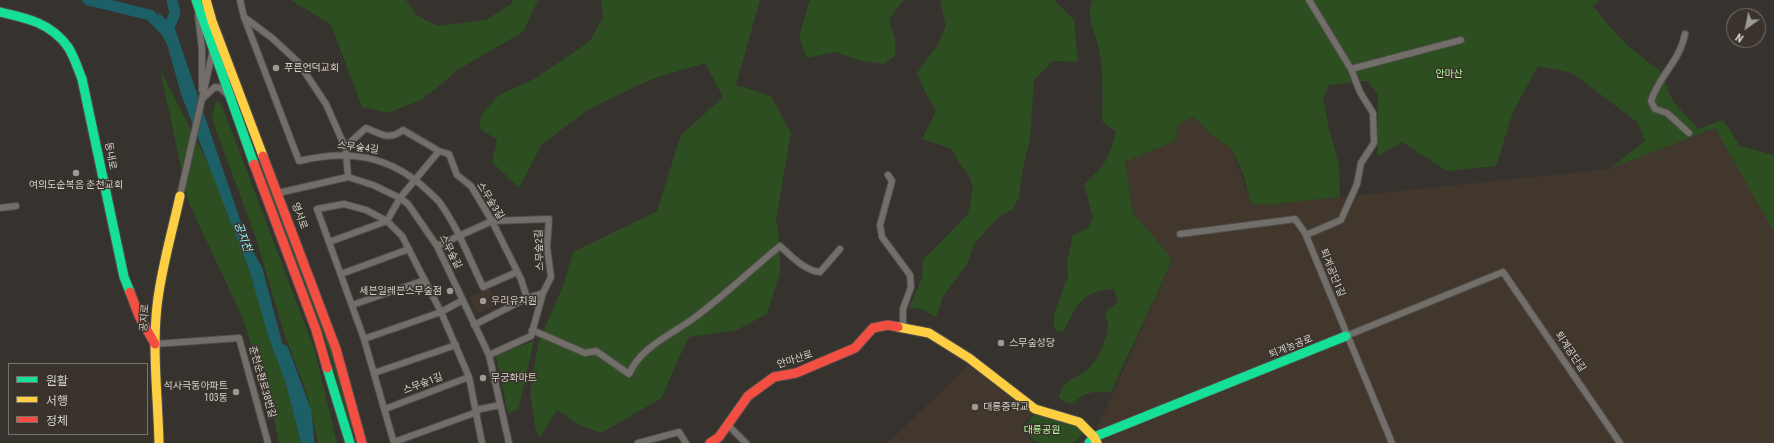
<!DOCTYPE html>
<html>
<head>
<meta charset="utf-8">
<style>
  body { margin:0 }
  #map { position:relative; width:1774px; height:443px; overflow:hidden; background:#36322e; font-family:"Roboto Condensed","Noto Sans KR",sans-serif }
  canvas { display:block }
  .legend { position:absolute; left:8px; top:363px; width:140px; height:72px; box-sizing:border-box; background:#39332b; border:1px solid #77726c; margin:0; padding:5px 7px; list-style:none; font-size:12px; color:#d5d1cd }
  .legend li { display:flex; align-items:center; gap:8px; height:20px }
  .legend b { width:20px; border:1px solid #77726c }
  .north { position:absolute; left:1726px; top:8px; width:40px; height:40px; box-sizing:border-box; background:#39332b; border:1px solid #77726c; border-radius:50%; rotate:213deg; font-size:11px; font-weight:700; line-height:16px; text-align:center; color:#d5d1cd }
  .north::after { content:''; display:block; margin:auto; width:14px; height:18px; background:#9d9995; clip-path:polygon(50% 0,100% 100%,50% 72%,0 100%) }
</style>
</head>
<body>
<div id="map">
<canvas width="1774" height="443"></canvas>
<ul class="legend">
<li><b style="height:5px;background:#16e098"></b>원활</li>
<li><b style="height:5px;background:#ffcf43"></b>서행</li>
<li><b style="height:5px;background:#f24e42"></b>정체</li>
</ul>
<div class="north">N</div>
</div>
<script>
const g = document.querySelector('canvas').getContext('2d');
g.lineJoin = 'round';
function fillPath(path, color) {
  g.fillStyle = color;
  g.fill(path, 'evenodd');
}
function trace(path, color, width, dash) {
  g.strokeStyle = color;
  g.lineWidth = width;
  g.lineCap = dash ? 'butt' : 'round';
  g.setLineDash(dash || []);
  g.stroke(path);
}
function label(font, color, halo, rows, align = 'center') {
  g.font = font + ' "Roboto Condensed","Noto Sans KR",sans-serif';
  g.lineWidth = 3;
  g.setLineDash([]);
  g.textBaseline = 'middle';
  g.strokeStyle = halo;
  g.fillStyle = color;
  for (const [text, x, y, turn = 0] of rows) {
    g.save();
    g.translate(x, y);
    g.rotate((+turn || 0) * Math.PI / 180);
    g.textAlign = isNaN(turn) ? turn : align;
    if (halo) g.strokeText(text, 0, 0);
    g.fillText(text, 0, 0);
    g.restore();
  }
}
fillPath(new Path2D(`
  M1194,117L1213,136L1232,149L1251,204L1266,205L1609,169L1715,128L1774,229V443H1097L1095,433L1172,261L1133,213L1125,162L1175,141L1179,124Z
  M489,288L496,305L477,314L470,297Z
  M969,364L1033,413L1020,429L1034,443H888Z`), '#41372c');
fillPath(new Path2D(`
  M291,0H406L418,16L437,26L486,20L512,3L513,0H538L523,32L459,69L423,99L388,113L362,107L331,25Z
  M601,0H760L736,85L771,96L791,133L776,219L780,246V272L767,314L737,330L689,337L675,366L662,398L601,433L581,426L557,410L540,438L535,427L530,392L538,344L564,283L573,252L657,211L681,135L723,97L705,63L652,79L589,109L542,144L519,188L492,162L497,140L479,128L481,115L499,95L532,80L589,42L603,18Z
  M810,0H904L889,20L895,39V56L884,64L861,61L836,52L807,58L799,37Z
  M940,0H1054L1074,20L1078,62L1053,61L1034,80L1030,139L1022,173L1019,198L1012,210L1004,213L989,227L974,245L967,264L943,297L936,317L922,309L909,308L922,278L923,260L968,214L973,188L968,174L959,163L952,149L922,139L936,111L925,92L917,73L937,46L946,26Z
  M1092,0H1600L1593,6L1608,25L1629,47L1660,71L1673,101L1698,129L1723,120L1740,146L1774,155V232L1715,128L1609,169L1645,141L1637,122L1572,73L1538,66L1513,112L1496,166L1447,171L1402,142L1378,156V95L1367,81L1329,85L1323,99L1330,132L1339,166L1340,197L1266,205L1251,204L1243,174L1232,149L1213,136L1194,117L1179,124L1175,141L1125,162L1133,213L1163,248L1172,261L1111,392C1094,392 1085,390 1073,404L1064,402L1059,397C1064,378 1074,380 1087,370C1097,363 1108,337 1108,325C1108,322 1106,317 1105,313L1118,302L1114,289C1081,291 1077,305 1063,332L1057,331L1054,328V314L1068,276L1067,262L1073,235L1087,229L1093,219L1084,184C1106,165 1108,159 1116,132L1102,121C1103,99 1103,76 1100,54C1097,35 1085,19 1092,0Z
  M160,69L231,208L265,302L301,443H279L274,418L243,319L188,201Z
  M216,101L221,103L315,351L337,443H318L307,394L283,330L257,241L212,119Z
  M262,168H264L332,350L354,430L353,431L350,428L329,351L262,172Z
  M534,341L518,410L508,414L496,355Z
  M1034,414L1064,423L1078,425L1081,429L1082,435L1073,443H1037L1025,432V426Z`), '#2c4e21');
fillPath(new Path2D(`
  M158,12L175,29L248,243L262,267L309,443H301L285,381L268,335L249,269L181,94Z`), '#1d5f66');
trace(new Path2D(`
  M88,0L150,15L167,32L170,39
  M167,32L175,13L172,0
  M283,350L306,412L309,443`), '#1d5f66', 11);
const street = new Path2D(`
  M240,0L244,17L299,161C348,149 389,155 427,190C431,194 436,198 440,203C458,228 470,260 483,287L517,272
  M198,15L202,49V90
  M244,17L272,38L298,62L326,104L345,147L366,128C381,134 389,141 403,130L439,151L449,154L457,175L471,186L492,221L521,279L527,298L474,325
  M1685,34C1680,61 1658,77 1651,101L1655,109L1667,113L1689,133
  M1351,69L1461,40
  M203,98L215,87L220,88L227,94
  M346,153L348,177
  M888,175L892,181L880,225L882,237L910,275L911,287L903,309V328
  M278,193L348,177L373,185L400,198L408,204L437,246L489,355L509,443
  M180,196L213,50
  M0,208L16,206
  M1180,234L1295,219L1305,233L1392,443
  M1306,235L1341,220L1357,184L1361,163L1374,143L1373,113L1360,92L1351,69L1309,0
  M329,242L387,221L400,198L439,151
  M437,246L492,221L549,219L547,247L551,277L543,293L531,336L489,355
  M341,274L409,249
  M527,298L543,293
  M352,305L425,280
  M532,330L585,353L596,351L629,374C642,345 674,334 698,315C726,294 752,269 780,246C791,256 805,271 820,272L840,249
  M1346,336L1503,272L1620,443
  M364,339L441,312L463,300
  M155,344L239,338L268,443
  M374,373L456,345
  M385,409L469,377
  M476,410L500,405
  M727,424L746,443
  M394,442L477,412
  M394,443L364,339L317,209L344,204L366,210L387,221L402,236L441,312L469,377L482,443
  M638,443L679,432L686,443`);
const fast = new Path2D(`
  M196,0L254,164
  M0,12C27,18 51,23 68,47C74,56 78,69 82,79L124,277L130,292
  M327,368L350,443
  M1089,443L1094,437L1346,336`);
const slow = new Path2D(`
  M206,0L212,21L263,156
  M898,327L929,333L969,358L1035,409L1079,422L1094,437L1097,443
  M159,443C158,398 152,351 157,306C161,269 172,233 180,196`);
const jam = new Path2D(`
  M263,156L336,349L362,443
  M254,164L316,330L327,368
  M130,292L139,316L155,344
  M710,443L719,437L748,396L774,377L796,373L855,348L873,328L888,325L898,327`);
trace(street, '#524e4b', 8);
trace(fast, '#524e4b', 11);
trace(slow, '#524e4b', 11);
trace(jam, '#524e4b', 11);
trace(street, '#726e6a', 6);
trace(fast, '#16e098', 9);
trace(slow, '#ffcf43', 9);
trace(jam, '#f24e42', 9);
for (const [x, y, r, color] of [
  [276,68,4,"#9d9995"],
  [76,173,4,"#9d9995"],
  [450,291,4,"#9d9995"],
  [483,301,4,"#9d9995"],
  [1001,343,4,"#9d9995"],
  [483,378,4,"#9d9995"],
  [236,392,4,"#9d9995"],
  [975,407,4,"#9d9995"]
]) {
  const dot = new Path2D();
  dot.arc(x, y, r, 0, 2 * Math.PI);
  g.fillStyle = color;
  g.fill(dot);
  trace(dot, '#39332b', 1.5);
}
label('10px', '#d5d1cd', '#39332b', [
  ["푸른언덕교회",284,68],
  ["여의도순복음 춘천교회",76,185,"center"],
  ["세븐일레븐스무숲점",442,291,"right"],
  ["우리유치원",491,301],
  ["스무숲성당",1009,343],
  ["무궁화마트",491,378],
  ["석사극동아파트",228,386,"right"],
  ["103동",228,398,"right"],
  ["대룡중학교",983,407]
], 'left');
label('10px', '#adf89a', '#39332b', [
  ["안마산",1449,74],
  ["대룡공원",1042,430]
]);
label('10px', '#d5d1cd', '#39332b', [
  ["스무숲4길",358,148,7],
  ["동내로",110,156,80],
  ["스무숲3길",490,201,58],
  ["영서로",299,216,70],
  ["스무숲2길",540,250,-92],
  ["스무숲길",450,252,63],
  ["퇴계공단1길",1332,273,68],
  ["공지로",145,318,-86],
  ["퇴계농공로",1291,347,-22],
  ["퇴계공단길",1570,352,56],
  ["안마산로",795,360,-18],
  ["춘천순환로38번길",262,382,74],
  ["스무숲1길",423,384,-21]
]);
label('italic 11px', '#98f2fd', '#39332b', [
  ["공지천",242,237,70]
]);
</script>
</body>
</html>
